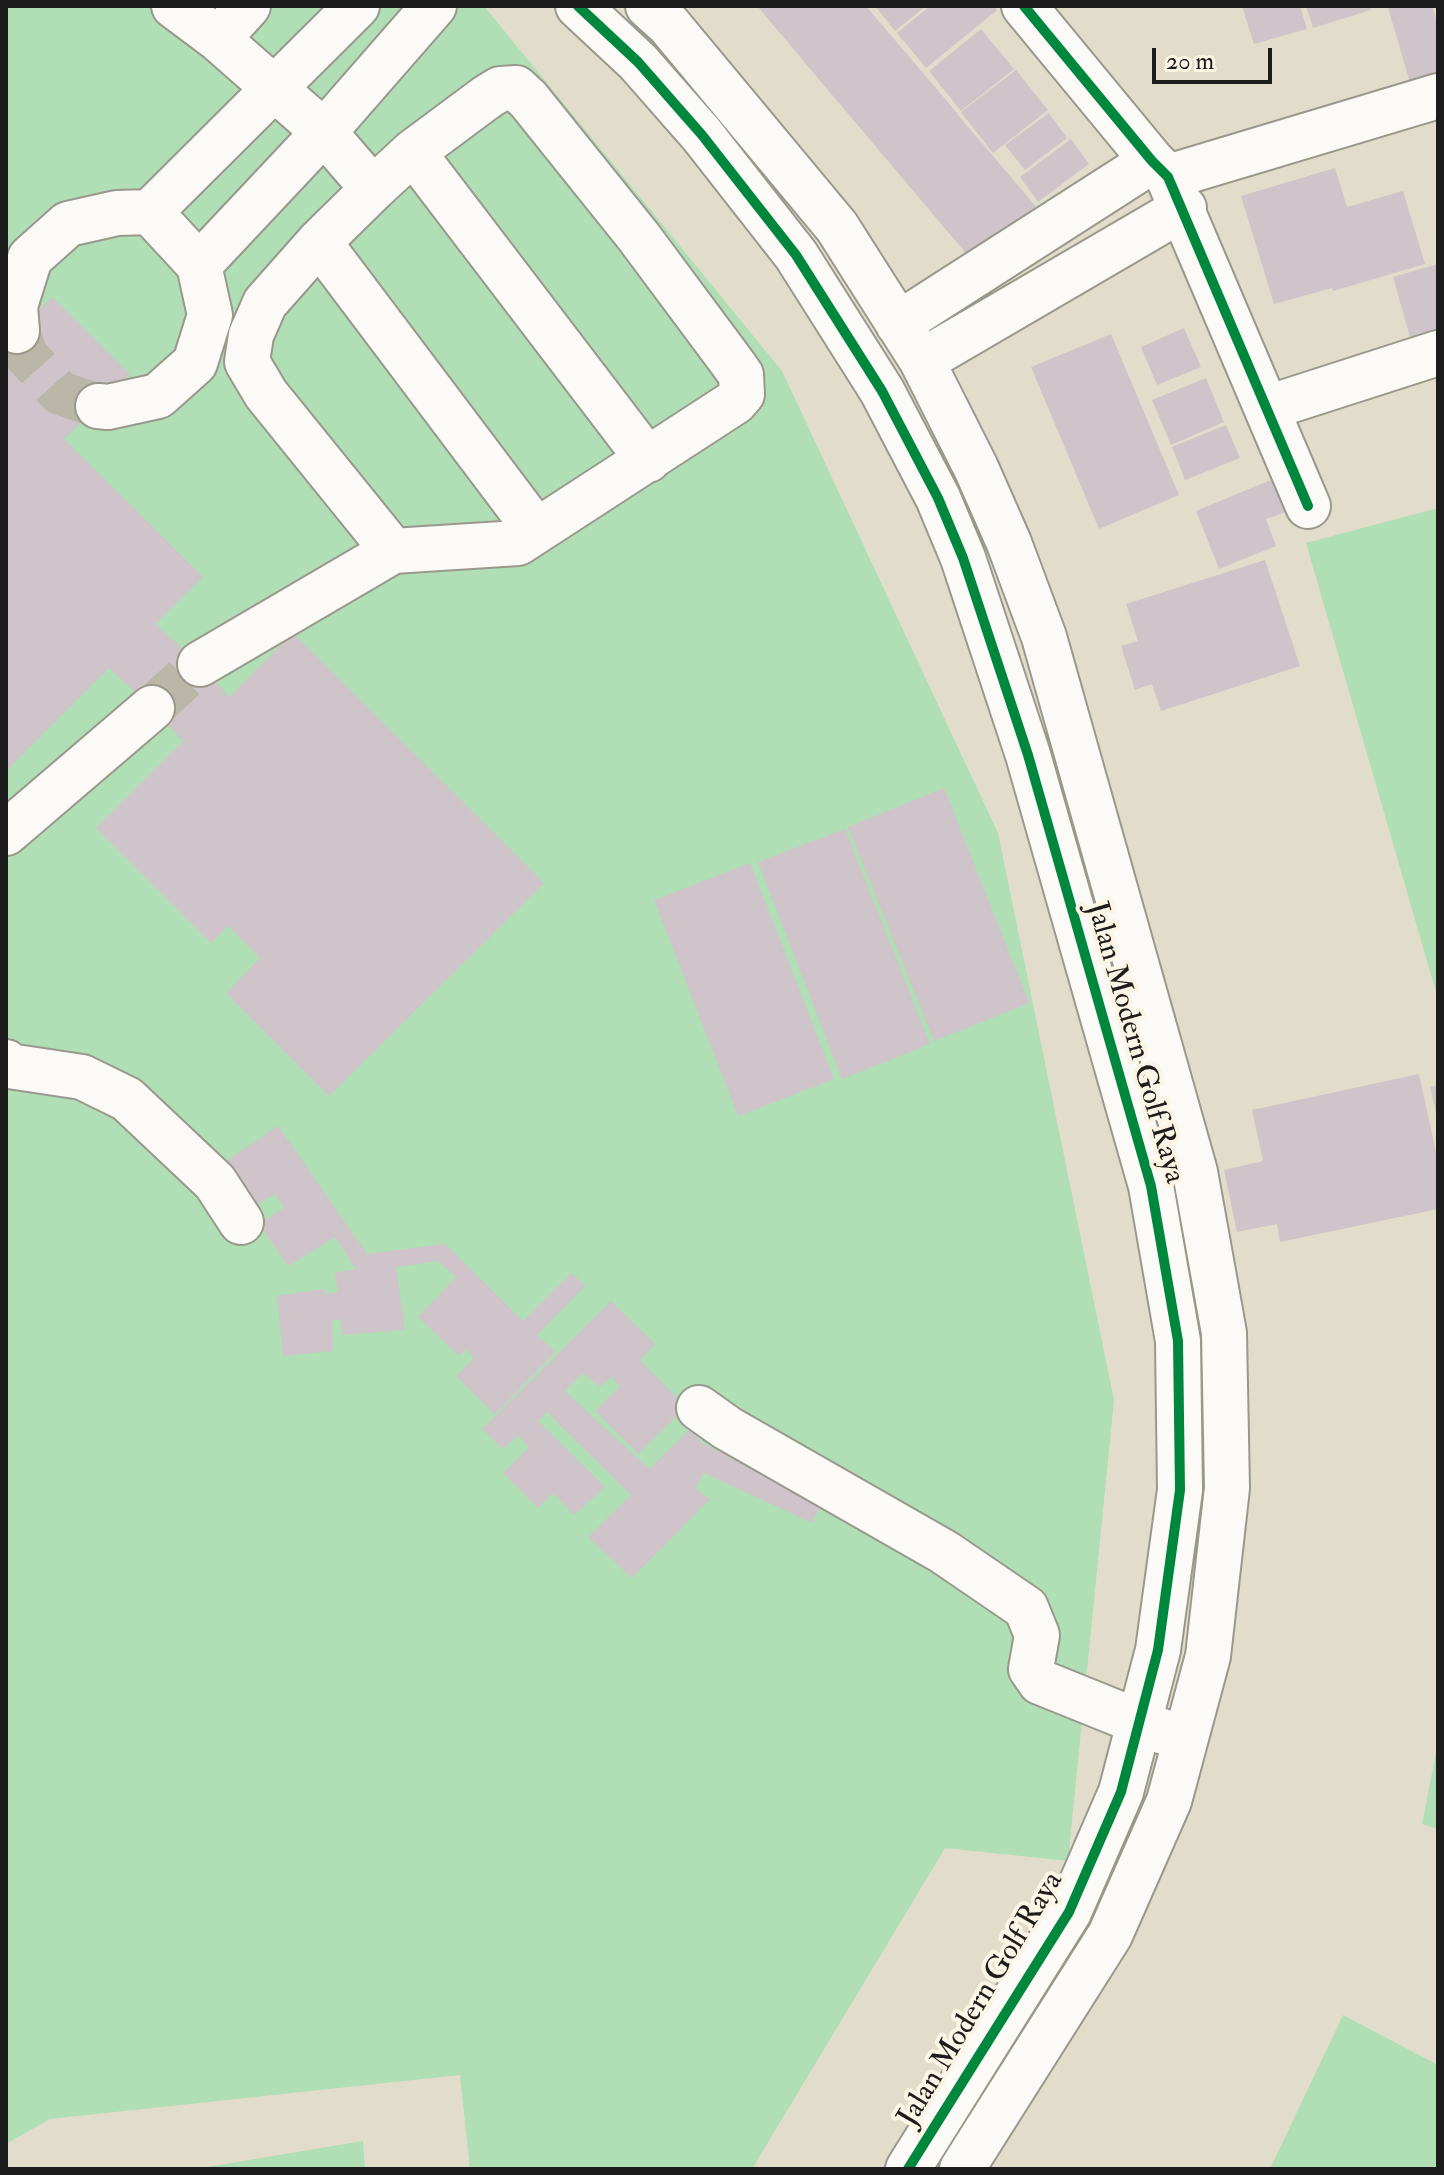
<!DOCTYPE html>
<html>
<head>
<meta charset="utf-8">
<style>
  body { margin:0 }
  #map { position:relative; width:1444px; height:2175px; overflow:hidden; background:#e2ddcb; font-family:"IM FELL Double Pica",serif }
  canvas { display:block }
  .frame { position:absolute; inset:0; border:8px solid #1c1c1c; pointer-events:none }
  .scale { position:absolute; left:1152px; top:48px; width:120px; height:36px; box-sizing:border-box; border:4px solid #1c1c1c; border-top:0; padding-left:10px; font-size:24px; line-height:28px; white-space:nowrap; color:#1c1c1c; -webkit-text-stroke:6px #fcf5e5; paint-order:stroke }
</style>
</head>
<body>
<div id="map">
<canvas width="1444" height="2175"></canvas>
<div class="frame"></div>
<div class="scale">20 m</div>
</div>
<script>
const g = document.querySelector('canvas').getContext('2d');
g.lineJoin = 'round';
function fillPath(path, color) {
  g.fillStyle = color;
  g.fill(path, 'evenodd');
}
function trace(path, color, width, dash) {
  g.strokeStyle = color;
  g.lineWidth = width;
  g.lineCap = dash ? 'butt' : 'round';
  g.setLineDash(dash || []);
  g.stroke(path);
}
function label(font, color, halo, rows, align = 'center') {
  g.font = font + ' "IM FELL Double Pica",serif';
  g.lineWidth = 8;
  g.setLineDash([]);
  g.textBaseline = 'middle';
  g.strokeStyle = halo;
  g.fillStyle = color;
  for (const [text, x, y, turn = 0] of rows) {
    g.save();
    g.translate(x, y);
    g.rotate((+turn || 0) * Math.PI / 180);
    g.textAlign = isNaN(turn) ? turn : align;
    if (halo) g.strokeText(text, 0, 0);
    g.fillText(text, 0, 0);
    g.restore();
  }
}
fillPath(new Path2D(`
  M6,6H484L782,371L998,833L1114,1400L1068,1861L945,1848L752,2169H470L460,2075L50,2119L6,2144Z
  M1438,508V999L1306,543Z
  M1438,1742V1829L1422,1824Z
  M1343,2015L1438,2065V2169H1270Z
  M363,2141L365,2169H195Z`), '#b0deb5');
fillPath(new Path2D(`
  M757,6H866L958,114L955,117L958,115L1039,210L975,264Z
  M875,6H926L895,31Z
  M930,6H994L997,10L926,68L897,33Z
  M1242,6H1300L1307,29L1254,44Z
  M1306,6H1370L1371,10L1313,28Z
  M1394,6H1432L1438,25V81L1412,89L1388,8Z
  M981,29L1014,69L961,111L929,71Z
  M1016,70L1048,110L993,153L961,112Z
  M1049,113L1067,138L1025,170L1005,145Z
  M1071,139L1089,164L1038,202L1020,177Z
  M1335,168L1347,207L1403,191L1425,264L1333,291L1332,288L1274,304L1241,196Z
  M1438,264V337L1412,344L1393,277Z
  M52,297L130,374L64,439L203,577L155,624L200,664L229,697L293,633L544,883L329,1096L226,993L260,958L228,926L211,943L96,828L183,741L152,708L109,668L6,771V342Z
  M1184,328L1201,367L1157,385L1141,347Z
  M1111,334L1179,495L1099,529L1031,367Z
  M1206,378L1224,422L1171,445L1152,400Z
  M1226,425L1240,458L1185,480L1172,447Z
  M1273,479L1286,512L1266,519L1276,546L1219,569L1196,511Z
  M1265,560L1300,666L1161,711L1152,684L1135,690L1121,646L1138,641L1126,604Z
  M944,788L1029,1003L934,1041L848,827Z
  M845,829L930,1044L842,1079L758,862Z
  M750,863L834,1079L738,1116L654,900Z
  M1419,1074L1438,1161V1209L1280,1242L1277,1224L1237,1232L1224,1170L1263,1161L1252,1110Z
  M1438,1085V1118H1437L1430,1087Z
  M278,1126L367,1254L445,1244L523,1321L571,1273L585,1286L537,1335L555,1352L495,1414L456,1376L474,1358L465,1349L459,1356L418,1317L456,1277L438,1261L396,1267L405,1330L342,1335L341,1319L332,1321L333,1351L283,1356L277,1296L324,1289L325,1294L338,1292L335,1273L356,1269L335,1237L288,1266L259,1224L284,1208L275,1194L255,1206L225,1162Z
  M611,1301L655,1344L640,1360L686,1407L638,1454L595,1411L620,1386L611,1377L601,1387L583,1373L565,1391L649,1469L689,1430L704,1444L824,1498L812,1523L704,1473L695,1488L710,1499L632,1578L588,1537L631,1495L547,1412L538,1421L605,1487L574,1515L553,1493L538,1508L503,1473L529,1448L518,1435L503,1449L482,1429Z`), '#cfc4c9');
trace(new Path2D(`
  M17,331L26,355L60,393L98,406
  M152,708L200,664`), '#bab6a8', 44, [44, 22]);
const minor = new Path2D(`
  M174,6L218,39L248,6
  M578,6L638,62L702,135L796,255L882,391L938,498L963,558L1028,755L1151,1186L1178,1341L1180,1490L1158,1650L1121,1792L1069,1912L908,2169
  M648,6L669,25L837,227L922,361L976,468L1009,543L1044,637L1195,1172L1224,1333L1227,1488L1208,1656L1169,1801L1110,1935L962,2169
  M1024,6L1152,161L1168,177L1308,506
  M218,39L324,132L373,189L319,242L265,303L251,335L247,362L266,394L393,551
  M413,152L648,460
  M1168,177L1438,96
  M150,212L357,6
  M319,242L536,530
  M199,265L324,132L434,6
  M898,324L1152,161
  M17,331L15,306L30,258L68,224L117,213L150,212L199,265L210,315L195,363L158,396L108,407L98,406
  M922,361L1184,208
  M1267,408L1438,353
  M200,664L393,551L518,543L735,402L742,394L741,375L731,361L638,236L528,99L516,88L500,89L487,97L413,152L373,189
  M6,833L152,708
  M6,1062L9,1066L82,1077L127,1099L215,1182L241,1222
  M699,1408L727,1428L944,1552L1026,1608L1037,1635L1031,1669L1040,1682L1164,1732`);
trace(minor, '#9a988d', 48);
trace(minor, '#fbfaf7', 44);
trace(new Path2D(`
  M578,6L638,62L702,135L796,255L882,391L938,498L963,558L1028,755L1151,1186L1178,1341L1180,1490L1158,1650L1121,1792L1069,1912L908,2169
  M1024,6L1152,161L1168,177L1308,506`), '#00873e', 10);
label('30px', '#1c1c1c', '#fcf5e5', [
  ["Jalan Modern Golf Raya",1134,1043,74],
  ["Jalan Modern Golf Raya",982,2000,-59]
]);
</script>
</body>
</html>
